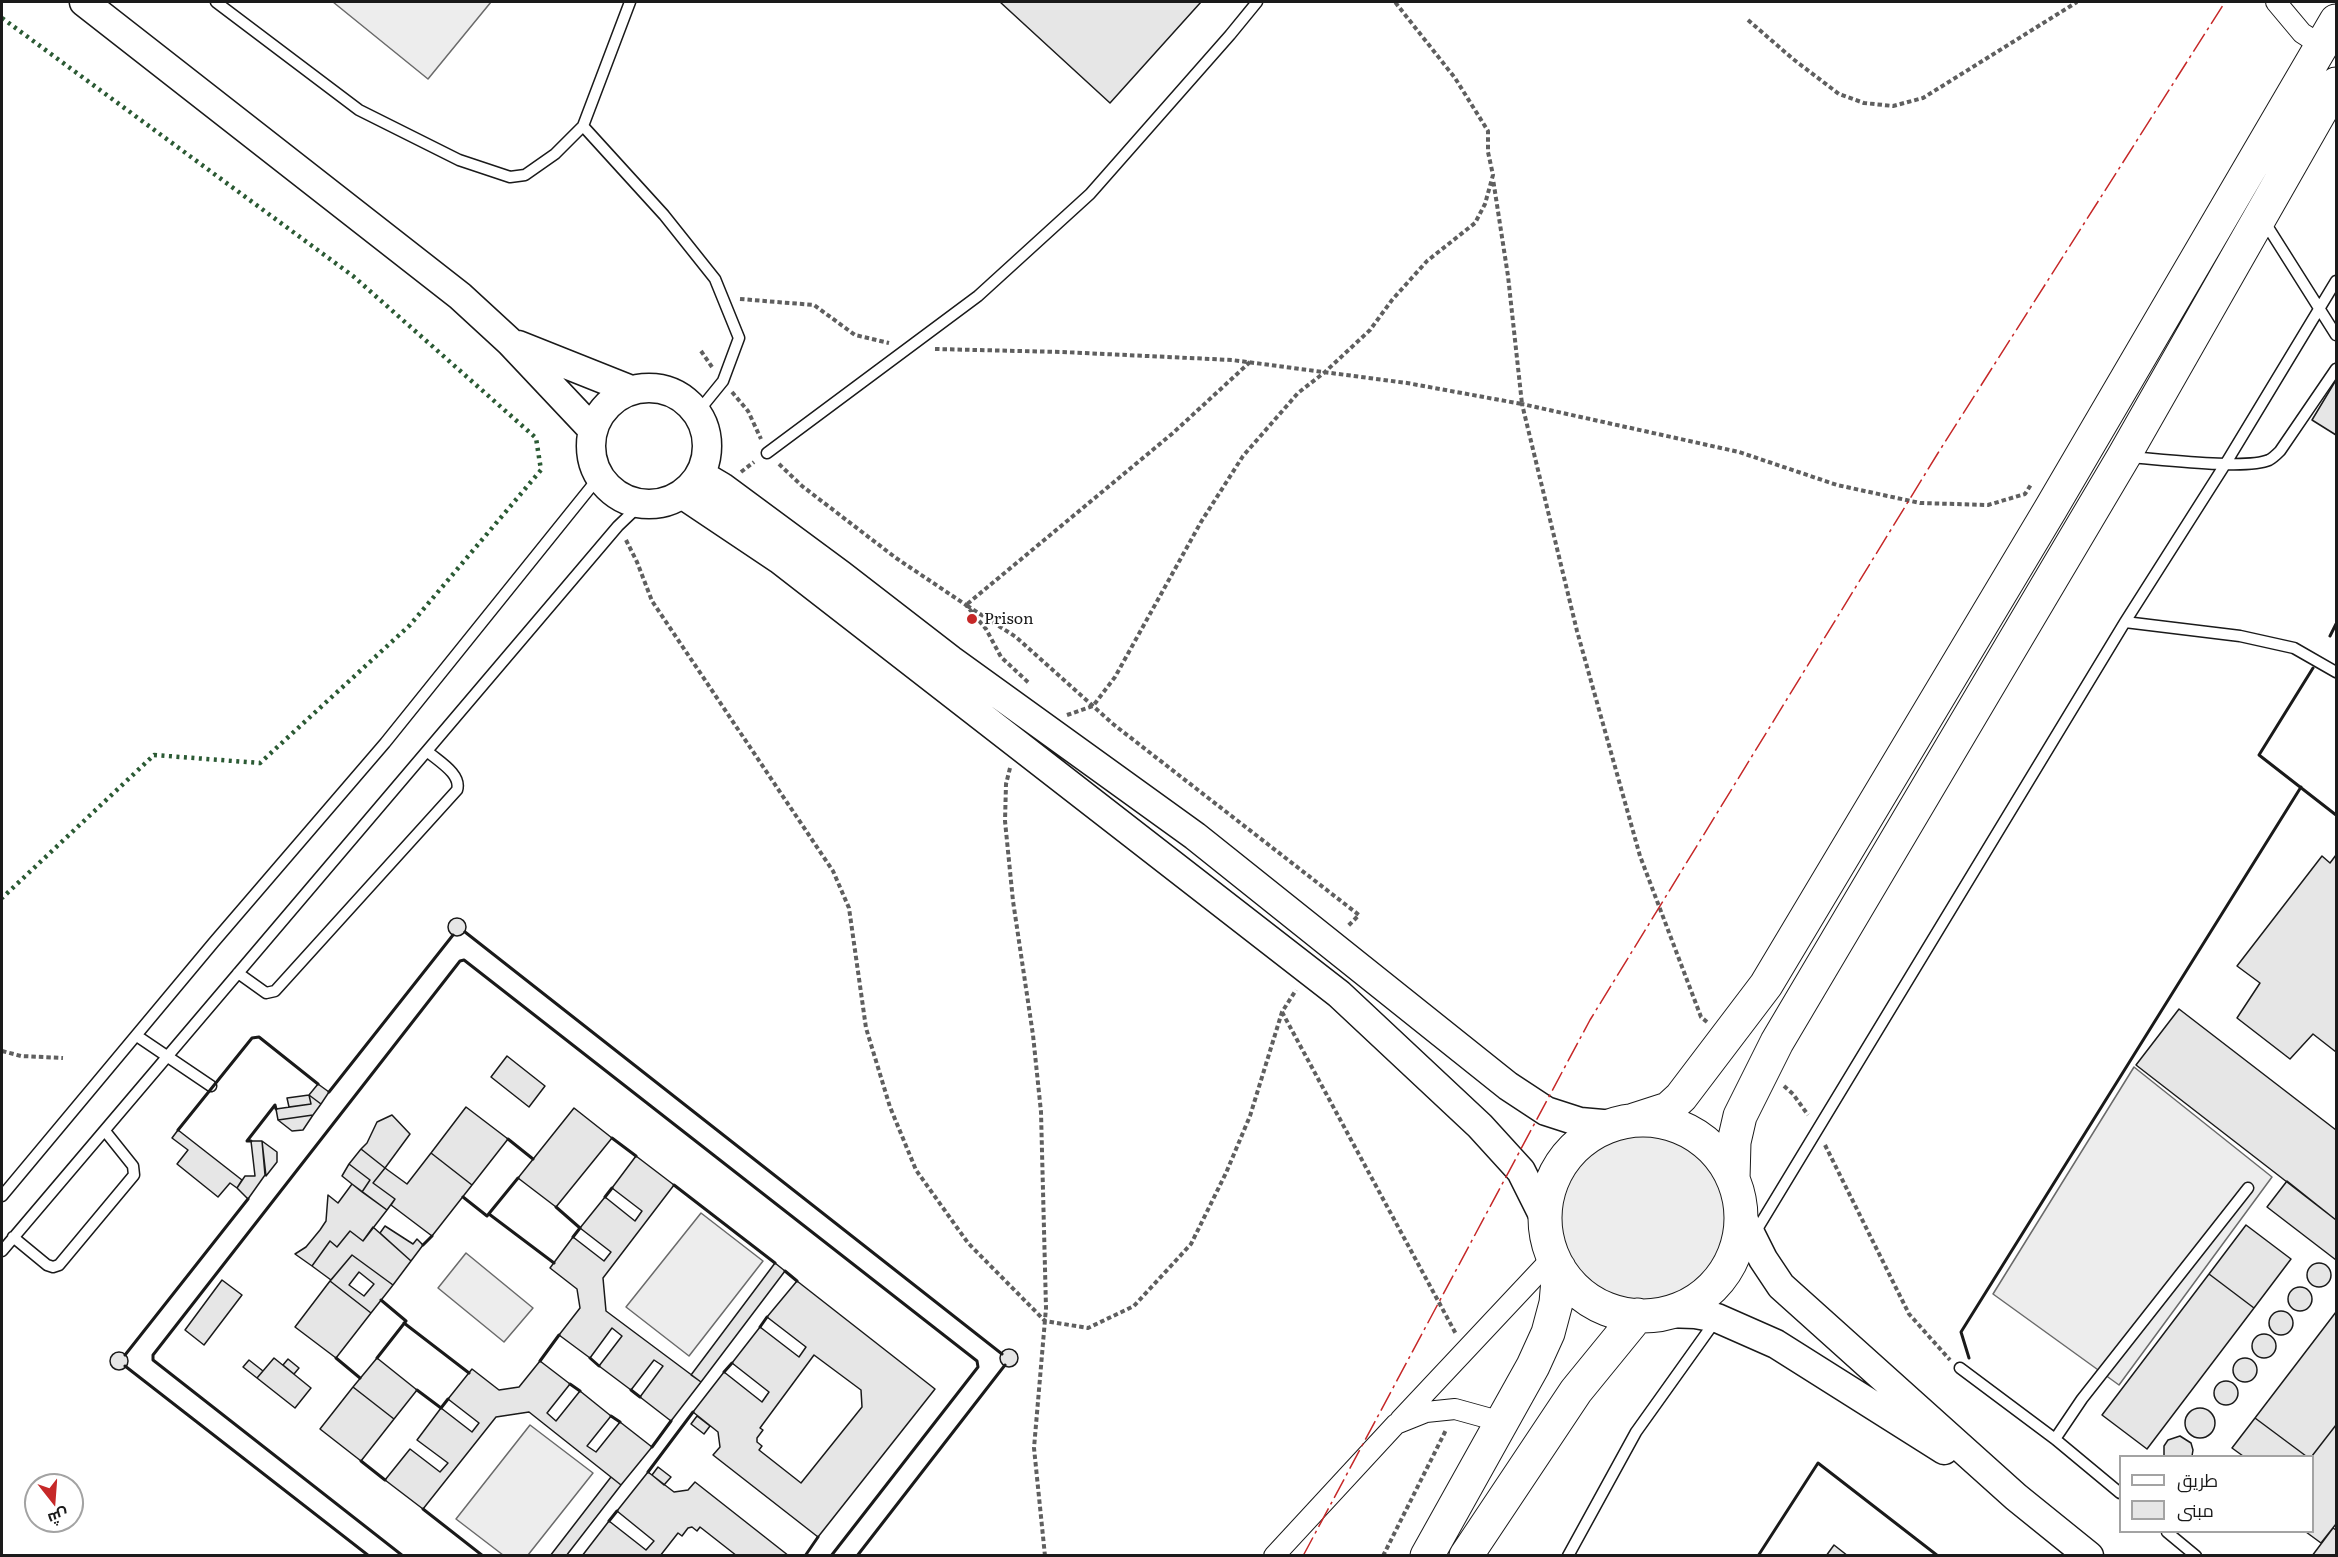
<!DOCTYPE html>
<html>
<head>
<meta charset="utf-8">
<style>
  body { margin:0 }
  #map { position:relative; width:2338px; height:1557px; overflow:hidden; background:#fff; font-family:Literata,Cairo,serif }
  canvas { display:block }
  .frame { position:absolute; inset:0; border:3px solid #1a1a1a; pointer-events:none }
  .legend { position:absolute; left:2119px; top:1455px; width:195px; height:78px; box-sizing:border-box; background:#fff; border:2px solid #a3a3a3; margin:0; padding:8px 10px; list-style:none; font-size:18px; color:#1a1a1a }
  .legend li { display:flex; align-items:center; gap:12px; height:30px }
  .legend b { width:30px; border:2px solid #a3a3a3 }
  .north { position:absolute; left:24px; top:1473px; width:60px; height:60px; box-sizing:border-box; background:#fff; border:2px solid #a3a3a3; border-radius:50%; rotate:163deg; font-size:16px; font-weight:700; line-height:24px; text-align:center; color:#1a1a1a }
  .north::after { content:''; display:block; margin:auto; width:21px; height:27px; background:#c62828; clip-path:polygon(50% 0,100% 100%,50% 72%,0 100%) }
</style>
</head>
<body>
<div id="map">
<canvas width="2338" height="1557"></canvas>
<div class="frame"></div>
<ul class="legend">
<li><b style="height:8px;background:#fff"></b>طريق</li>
<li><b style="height:16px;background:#e6e6e6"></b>مبنى</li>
</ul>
<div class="north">ش</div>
</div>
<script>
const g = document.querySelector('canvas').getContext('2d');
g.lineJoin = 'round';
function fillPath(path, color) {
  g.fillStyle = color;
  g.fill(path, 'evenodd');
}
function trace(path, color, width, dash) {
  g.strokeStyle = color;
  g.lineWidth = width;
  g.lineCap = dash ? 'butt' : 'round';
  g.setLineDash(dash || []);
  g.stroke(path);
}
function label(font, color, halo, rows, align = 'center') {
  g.font = font + ' Literata,serif';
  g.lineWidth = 4.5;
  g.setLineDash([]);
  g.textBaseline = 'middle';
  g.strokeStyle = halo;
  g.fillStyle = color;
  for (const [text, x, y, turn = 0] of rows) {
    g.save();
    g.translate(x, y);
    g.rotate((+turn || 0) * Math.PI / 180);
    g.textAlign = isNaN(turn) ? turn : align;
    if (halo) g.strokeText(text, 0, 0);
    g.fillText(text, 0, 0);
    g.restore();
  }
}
const built = new Path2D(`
  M333,2H491L428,79Z
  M2134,1067L2272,1177L2119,1385L1993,1294Z
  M1558 1217a85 85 0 1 1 170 0a85 85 0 1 1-170 0Z
  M701,1213L763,1261L689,1356L626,1307Z
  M466,1253L533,1308L504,1342L438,1288Z
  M530,1425L593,1473L528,1555H503L456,1519Z`);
fillPath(built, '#ededed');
trace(built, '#6a6a6a', 1.5);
const building = new Path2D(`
  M1000,2H1201L1110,103Z
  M2336,380V435L2312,420Z
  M2336,855V1052L2313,1034L2290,1059L2237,1018L2260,983L2237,966L2322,856L2330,863Z
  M448 927a9 9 0 1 1 18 0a9 9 0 1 1-18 0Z
  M2179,1009L2336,1130V1220L2136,1065Z
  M507,1056L545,1086L529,1107L491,1077Z
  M318,1084L329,1092L321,1104L309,1095Z
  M309,1095L311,1104L289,1107L287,1098Z
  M309,1095L321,1104L313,1115L278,1120L276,1109L311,1104Z
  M466,1107L508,1139L472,1185L431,1153Z
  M574,1108L612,1138L556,1207L518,1178Z
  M313,1115L303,1130L292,1131L278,1120Z
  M392,1115L410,1134L385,1168L361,1149L367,1143L377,1122Z
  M178,1130L242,1180L237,1188L230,1183L218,1197L177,1164L188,1150L172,1138Z
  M251,1141H262L265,1175L248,1199L237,1188L245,1176H255Z
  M262,1141L277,1152V1162L266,1176Z
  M361,1149L385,1168L373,1183L395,1199L387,1210L362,1192L370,1180L349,1164Z
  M431,1153L472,1185L432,1236L391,1205L395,1199L373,1183L385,1168L407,1184Z
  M636,1156L674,1185L603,1278L606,1311L701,1382L671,1421L640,1397L663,1366L654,1360L631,1390L599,1366L622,1336L612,1328L590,1358L559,1335L580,1308L577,1289L550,1268L573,1237L604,1261L611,1252L580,1228L605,1197L635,1221L642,1211L612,1188Z
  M349,1164L370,1180L362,1192L342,1176Z
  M2287,1181L2336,1220V1260L2267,1207Z
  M352,1184L387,1210L363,1241L350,1231L337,1247L330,1241L312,1266L295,1254L306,1247L320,1230L326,1221L328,1195L338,1203Z
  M2246,1225L2291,1259L2254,1308L2209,1274Z
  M385,1226L413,1244L417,1239L423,1245L411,1261L380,1233Z
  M373,1227L411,1261L393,1285L352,1255L331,1280L312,1266L330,1241L337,1247L350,1231L363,1241Z
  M352,1255L393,1285L371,1313L330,1281Z
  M775,1263L785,1271L701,1382L691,1375Z
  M2307 1275a12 12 0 1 1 24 0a12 12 0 1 1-24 0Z
  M359,1272L374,1284L364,1296L349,1285Z
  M2209,1274L2254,1308L2147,1449L2102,1415Z
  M222,1280L242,1295L204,1345L185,1330Z
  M330,1281L371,1313L336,1358L295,1327Z
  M797,1281L935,1389L818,1537L713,1455L720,1447L718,1432L693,1412L724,1372L762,1402L769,1392L732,1363L760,1327L799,1357L806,1347L767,1317ZM814,1355L861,1390L862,1407L801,1483L759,1450L762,1446L757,1442V1438L763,1430L760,1428Z
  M2288 1299a12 12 0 1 1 24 0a12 12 0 1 1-24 0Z
  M2269 1323a12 12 0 1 1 24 0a12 12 0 1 1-24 0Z
  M2336,1312V1425L2312,1456H2306L2255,1418Z
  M2252 1346a12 12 0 1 1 24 0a12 12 0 1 1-24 0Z
  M1000 1358a9 9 0 1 1 18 0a9 9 0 1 1-18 0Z
  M110 1361a9 9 0 1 1 18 0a9 9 0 1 1-18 0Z
  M274,1358L311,1388L295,1408L257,1378Z
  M377,1358L417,1390L394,1419L353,1387Z
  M2233 1370a12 12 0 1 1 24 0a12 12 0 1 1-24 0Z
  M288,1359L299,1368L294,1374L283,1365Z
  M249,1360L263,1371L257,1378L243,1367Z
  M540,1361L570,1384L547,1413L556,1421L580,1391L611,1416L587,1446L596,1452L620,1422L652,1447L621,1485L529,1412L496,1417L423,1509L385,1480L410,1449L440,1472L448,1463L417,1440L441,1408L472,1432L479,1423L448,1399L472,1369L499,1390L519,1387Z
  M2214 1393a12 12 0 1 1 24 0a12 12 0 1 1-24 0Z
  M353,1387L394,1419L361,1461L320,1429Z
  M2185 1423a15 15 0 1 1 30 0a15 15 0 1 1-30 0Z
  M697,1416L710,1426L704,1434L691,1424Z
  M2255,1418L2306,1456H2243L2232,1448Z
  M2336,1425V1524L2321,1543L2306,1532H2312V1456Z
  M2180,1436L2191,1443L2193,1450L2192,1456H2164V1446L2168,1440Z
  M658,1467L671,1477L664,1485L652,1475Z
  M648,1472L674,1492L688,1490L695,1482L789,1556H737L700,1527L697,1531L692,1527L688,1528L682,1536L678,1533L660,1556H582L609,1521L646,1550L654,1541L617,1511Z
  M611,1477L621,1485L566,1556H550Z
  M2333,1528L2336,1530V1556H2312Z
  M1834,1545L1848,1556H1826Z`);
fillPath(building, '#e6e6e6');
trace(building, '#1a1a1a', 1.5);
const lane = new Path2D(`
  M216,2L359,110L459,160L510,177L525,175L555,154L583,126L630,2
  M583,126L664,215L715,279L739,338L723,381L697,413
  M2264,221L2336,335
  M767,453L978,296L1090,194L1230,35L1257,2
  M2130,457C2159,459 2247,470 2269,460C2273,458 2277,454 2280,451L2336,369
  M2125,622L2240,636L2294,648L2336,672
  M238,973L266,993L275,991L457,790C462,774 438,761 427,751
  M137,1036L211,1086
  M2,1196L214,942L385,743L599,477
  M1753,1236L2125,622L2226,463L2336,281
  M13,1237L47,1265L53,1267L59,1265L134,1175L133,1166L105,1131
  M2,1251L618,526L640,505
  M1960,1368L2055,1439L2120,1493
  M2055,1439L2082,1399L2248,1188
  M2167,1532L2196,1556
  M1568,1556L1636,1432L1716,1320`);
const street = new Path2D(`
  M2276,2L2302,33L2322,46
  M1400,1420L1553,1257
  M1274,1556L1396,1424L1426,1412L1455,1409L1502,1422`);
const secondary = new Path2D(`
  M84,2L460,296L510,342L592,429
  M518,345L631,390
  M591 446a58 58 0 1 1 116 0a58 58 0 1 1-116 0Z
  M700,474L722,487L841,575L951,660L1195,836L1508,1086L1546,1111L1580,1122L1614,1125
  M682,494L779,559L1339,994L1480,1126L1521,1171L1545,1219
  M1741,1215L1763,1259L1781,1286L2016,1497L2089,1556
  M1665,1313L1695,1314L1717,1318L1776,1344L1944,1450`);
const highway = new Path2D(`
  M1634,1120L1668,1109L1681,1097L1766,985L2050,510L2336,21
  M1545 1218a98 98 0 1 1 196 0a98 98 0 1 1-196 0Z
  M1733,1179L1734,1142L1740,1116L1777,1042L2124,456L2336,84
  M1427,1556L1533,1366L1548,1333L1556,1303L1559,1268
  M1466,1556L1576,1391L1638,1315`);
trace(lane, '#1a1a1a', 13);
trace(street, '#1a1a1a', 22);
trace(secondary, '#1a1a1a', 31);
trace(highway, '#1a1a1a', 35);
trace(new Path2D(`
  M1748,20L1793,59L1839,94L1864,103L1893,106L1923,98L2077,2
  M740,299L814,305L855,335L889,343
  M935,349L1062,352L1232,360L1407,383L1522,404L1508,276L1493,179
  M701,351L712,367
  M1250,362L1173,433L966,605L1016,637L1113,724L1359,915L1348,926
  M732,392L748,411L761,439
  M779,464L802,486L896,558L966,605L986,629L1001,657L1030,684
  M741,472L754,462
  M626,540L637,562L652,601L833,871L849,908L866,1028L890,1107L916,1170L968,1243L1045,1321L1088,1328L1134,1306L1191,1244L1226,1173L1250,1116L1282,1012L1296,990
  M1067,715L1093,706L1115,677L1201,522L1243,456L1298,393L1325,372L1370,330L1392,300L1427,261L1475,223L1485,204L1493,175L1488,152V131L1455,78L1395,2
  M1010,768L1006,784L1005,821L1013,901L1033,1035L1041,1112L1046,1308L1034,1448L1045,1556
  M1282,1012L1456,1334
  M1707,1022L1701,1017L1640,856L1577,631L1522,404L1739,452L1837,485L1920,503L1988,505L2025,494L2032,483
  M2,1051L21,1056L63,1058
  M1784,1086L1793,1094L1808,1115
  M1825,1145L1909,1314L1950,1360
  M1383,1556L1446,1430`), '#5f5f5f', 4, [4.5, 3]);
trace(lane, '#fff', 10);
trace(street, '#fff', 20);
trace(secondary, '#fff', 28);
trace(highway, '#fff', 33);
trace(new Path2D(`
  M2,18L353,276L536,438L541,470L410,625L260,763L154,755L2,898`), '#2b5a34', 4.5, [3, 4.5]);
trace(new Path2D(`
  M2330,636L2336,624
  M2313,668L2259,755L2336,815
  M465,932L1002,1354
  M329,1092L453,935
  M178,1130L252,1038L259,1037L318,1084
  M612,1138L636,1156
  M508,1139L533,1159
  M251,1141H247L275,1105L276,1109
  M674,1185L775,1263
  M463,1197L487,1216L518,1178
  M605,1197L612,1188
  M556,1207L580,1228L573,1237
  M489,1214L554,1263
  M423,1245L432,1236
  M785,1271L797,1281
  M404,1323L469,1373
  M760,1327L767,1317
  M125,1355L248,1199
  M336,1358L360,1378
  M377,1358L406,1321L381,1300
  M590,1358L599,1366
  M1969,1358L1961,1332L2301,787
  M540,1361L559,1335
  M125,1366L369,1556
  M724,1372L732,1363
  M570,1384L580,1391
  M417,1390L441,1408L448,1399
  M631,1390L640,1397
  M611,1416L620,1422
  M652,1447L671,1421
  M361,1461L385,1480
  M648,1472L693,1412
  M423,1509L483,1556
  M609,1521L617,1511
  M403,1556L153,1360V1355L460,961L464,960L977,1361L978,1367L831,1556
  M805,1556L818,1537
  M857,1556L1005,1365
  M1758,1556L1818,1463L1938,1556`), '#1a1a1a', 3);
trace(new Path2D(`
  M1303,1556L1590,1020L1938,453L2225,2`), '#c62828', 1.5, [21, 4.5, 3, 4.5]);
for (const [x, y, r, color] of [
  [972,619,6,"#c62828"]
]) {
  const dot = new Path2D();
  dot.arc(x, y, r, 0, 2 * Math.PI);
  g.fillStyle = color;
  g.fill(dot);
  trace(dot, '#fff', 2);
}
label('16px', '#1a1a1a', '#fff', [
  ["Prison",984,619]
], 'left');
</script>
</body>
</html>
